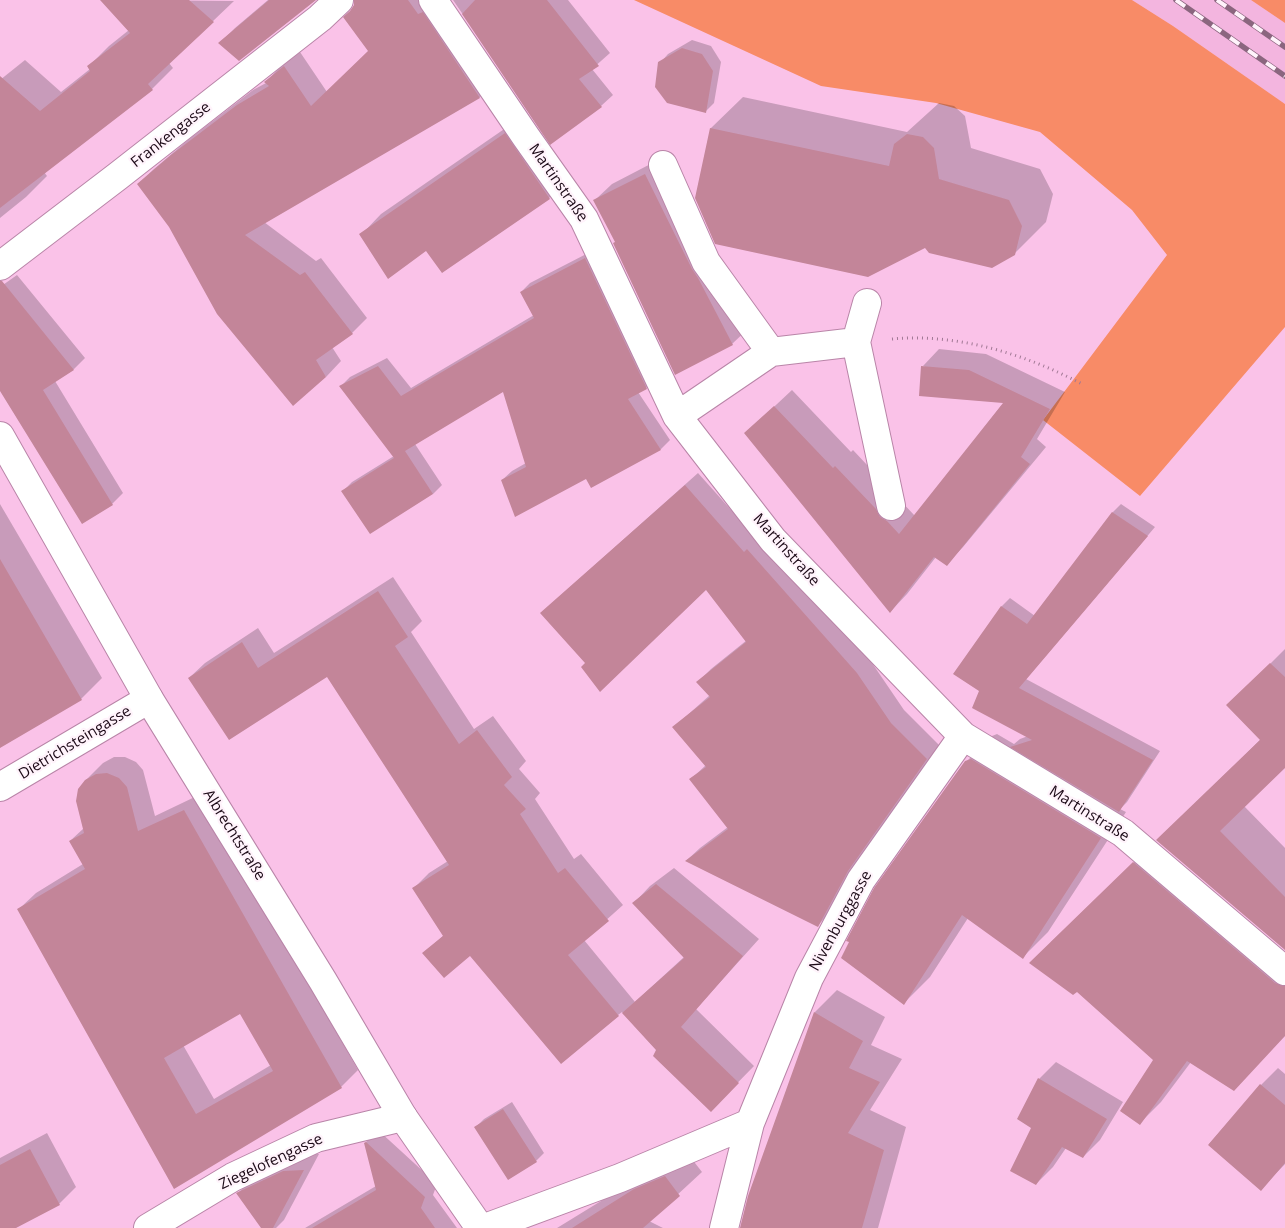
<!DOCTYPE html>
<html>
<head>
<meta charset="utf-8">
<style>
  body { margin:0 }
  canvas { display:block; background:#fac2e8 }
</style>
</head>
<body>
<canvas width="1285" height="1228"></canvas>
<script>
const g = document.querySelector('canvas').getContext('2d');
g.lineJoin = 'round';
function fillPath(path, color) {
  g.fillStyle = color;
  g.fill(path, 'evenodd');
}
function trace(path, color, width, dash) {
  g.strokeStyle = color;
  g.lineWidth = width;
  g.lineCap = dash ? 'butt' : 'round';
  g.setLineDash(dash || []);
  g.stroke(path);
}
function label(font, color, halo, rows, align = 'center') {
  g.font = font + ' "Open Sans",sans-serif';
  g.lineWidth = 4.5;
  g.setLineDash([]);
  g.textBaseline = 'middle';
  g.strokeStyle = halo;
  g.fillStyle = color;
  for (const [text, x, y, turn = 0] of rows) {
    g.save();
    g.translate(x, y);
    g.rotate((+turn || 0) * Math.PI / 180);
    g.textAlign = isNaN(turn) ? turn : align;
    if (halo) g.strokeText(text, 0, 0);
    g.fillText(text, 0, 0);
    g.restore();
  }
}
fillPath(new Path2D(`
  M1132,0H1251L1285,23V104L1173,26Z`), '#f3b5df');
fillPath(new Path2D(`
  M634,0H1132L1173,26L1285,104V327L1140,496L1043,420L1167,255L1132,210L1040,132L936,103L821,86Z
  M1251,0H1285V23Z`), '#f88b67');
fillPath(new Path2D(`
  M119,0L234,1L169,63L173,68L152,89L44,172L47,176L26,197L0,218V80L25,60L61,92L90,69L89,66L109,46L129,30Z
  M268,0H314L220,43L235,28Z
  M355,0H440L495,82L480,97L264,222L316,261L321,258L367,318L352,333L332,347L341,361L326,377L170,226L138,184L154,169L188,140L253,90L266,83V82L280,67L300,52L327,92L370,51L355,5Z
  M453,0H568L610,53L592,69L613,95L601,106L551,143Z
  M692,40L711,46L721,62L714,103L706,111L660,63L668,54Z
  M743,97L907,132L939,103L954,106L965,116L971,148L1040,169L1053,194L1046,222L1014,254L926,246L696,198L711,128Z
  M526,114L570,178L549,198L442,272L426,249L361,235L381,214Z
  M662,158L749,328L732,344L616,242L595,200L612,184Z
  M594,250L655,379L646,388L638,392L670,440L661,449L591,486L586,478L502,480L512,471L526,463L504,390L415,444L442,485L433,494L343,491L352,482L394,456L341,386L350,377L387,358L411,388L534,315L521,292L530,283Z
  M17,275L85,358L74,369L55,381L123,493L112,504L0,388V287Z
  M939,349L986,354L1065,392L1037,439L1046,447L963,547L947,564L936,557L907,594L891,611L746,433L792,390L851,452L853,450L915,516L1005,401L923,366Z
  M698,473L758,540L870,660L904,710L940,746L831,912L818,925L687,860L700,848L728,827L691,779L706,765L674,727L710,695L698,682L711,669L747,640L706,588L586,663L541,613Z
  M0,504L102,678L81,699L0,747Z
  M1121,504L1155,527L1026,679L1160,751L1127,802L1120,809L1126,812L1048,932L1023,957L968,918L930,977L904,1003L966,762L992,736L997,734L1014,744L1020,739L1028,736L980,691L955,673L1002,606L1010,598L1035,616L1113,512Z
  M393,577L422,621L411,632L474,729L493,716L526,761L519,769L540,793L535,799L574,859L581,854L623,905L584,940L635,1002L684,957L634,903L650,886L674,868L759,939L696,1009L754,1066L711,1110L622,1012L618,1015L471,954L424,953L444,935L414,888L429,873L448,861L327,675L189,678L205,663L258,628L274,653Z
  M1285,649V766L1244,806L1285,848V949L1158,840L1261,739L1253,681Z
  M114,757H125L136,762L143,770L155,816L201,794L358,1070L341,1087L174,1187L19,909L36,893L83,864L70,841L84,828L86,780L103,763ZM241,1012L271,1065L214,1099L183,1045Z
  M1155,842L1285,953V1036L1191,1062L1161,1102L1140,1123L1154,1059L1051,942Z
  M837,990L885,1017L871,1045L902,1059L870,1110L906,1127L878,1228H741L749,1196L815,1012Z
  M1056,1062L1123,1102L1100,1140L1083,1157L1066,1148L1053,1167L1036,1184L1039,1079Z
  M1278,1068L1285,1074V1164L1261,1189L1209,1144L1261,1085Z
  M512,1102L544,1153L536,1161L476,1127L484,1119Z
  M378,1130L437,1184L433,1195L457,1228H305L376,1186L365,1143Z
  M47,1133L76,1187L59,1204L13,1228H0V1158Z
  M301,1154H319L284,1220L276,1228H262L238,1193L254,1177Z
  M688,1154L702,1172L649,1221L663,1228H557L658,1166Z`), '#0003');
fillPath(new Path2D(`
  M100,0H189L214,22L148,84L153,90L0,208V76L40,111L90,71L87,66L130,33Z
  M269,0H316L239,61L218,43Z
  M354,0H408L418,14L423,12L480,98L245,235L300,275L305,272L353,334L316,360L326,377L293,406L217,314L169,227L137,184L171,155L237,105L269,86L264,82L284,66L311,106L368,51L343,17L350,11L354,5Z
  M475,0H547L599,66L579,79L602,107L550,145L462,14Z
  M682,48L702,54L713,71L706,113L667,103L655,87L658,62Z
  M710,128L889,166L894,144L907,134L923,137L934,148L939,179L1009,200L1022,226L1015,255L992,268L929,253L925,248L868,277L715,244L695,198Z
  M505,133L550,199L442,273L426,251L388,279L359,234Z
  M645,174L692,269L698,278L733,345L675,375L613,243L615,242L593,200Z
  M585,258L647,389L628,399L661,450L591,488L586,479L515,517L501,480L526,467L503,392L405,451L433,494L370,534L341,491L394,458L339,386L378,366L401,396L534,318L520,292Z
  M0,281H2L74,370L43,390L113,505L82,524L0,391Z
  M921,366L969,370L1050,409L1021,457L1030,464L947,566L934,557L890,613L744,433L774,406L833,468L835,466L876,509L880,517L887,521L899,534L1003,403L919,396Z
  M685,485L744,552L747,549L857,673L891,723L927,759L848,871L818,927L685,861L728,829L689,779L706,767L672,727L710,697L696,682L746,642L706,590L600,692L581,667L585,663L540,613Z
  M1112,512L1148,536L1019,688L1153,760L1119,812L1010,747L1032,740L972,708L979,691L953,674L1001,606L1027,624Z
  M0,559L82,700L0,748Z
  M378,591L408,637L395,646L459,744L477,730L512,777L504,785L526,809L520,814L558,873L565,868L609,921L568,955L619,1016L561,1064L470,956L444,978L422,953L443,936L412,888L449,865L327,677L229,740L188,678L242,642L258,668Z
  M1270,663L1285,677V768L1220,831L1285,897V950L1156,840L1260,740L1226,705Z
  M971,759L1101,838L1023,959L962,915L904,1005L841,958L849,942L846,941L874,888L965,761Z
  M107,773L119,778L127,787L138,831L184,810L342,1088L174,1189L17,909L85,869L69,841L84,833L76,801L78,789L85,780L96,774ZM240,1014L273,1071L196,1114L164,1058Z
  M1133,862L1275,983L1285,986V1036L1234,1091L1187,1061L1140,1125L1120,1111L1153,1060L1077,992L1073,995L1029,963Z
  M656,884L743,956L681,1027L739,1083L711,1112L653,1056L656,1050L622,1013L684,958L632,903Z
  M814,1012L863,1041L849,1068L880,1082L848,1133L884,1150L862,1228H740L748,1196Z
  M1038,1078L1107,1119L1083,1158L1062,1147L1036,1185L1010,1171L1031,1128L1017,1119Z
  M1260,1084L1285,1105V1163L1261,1191L1208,1145Z
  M503,1109L537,1162L508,1180L474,1127Z
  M366,1142L425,1197L421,1208L435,1228H312L376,1190L364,1143Z
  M30,1149L60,1205L16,1228H0V1165Z
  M304,1170L273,1228H261L236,1193L283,1171Z
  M665,1176L680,1196L643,1228H572L634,1189Z`), '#c38599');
const minor = new Path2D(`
  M433,0L526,137L584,219L677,416L773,540L963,736L1123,833L1285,971
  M663,165L706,262L771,352
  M0,266L118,176L320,18L339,0
  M867,303L856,342L891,506
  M677,416L771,352L856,342
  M0,787L149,699
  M148,1228L233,1177L316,1138L403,1117
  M485,1228L620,1178L750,1123
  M724,1228L750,1123L809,978L861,880L963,736`);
const major = new Path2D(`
  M0,436L149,699L323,981L403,1117L480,1228`);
trace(minor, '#b985a8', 30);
trace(major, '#b985a8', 30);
trace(new Path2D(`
  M892,339C957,333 1025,354 1082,384`), '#a07894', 3, [1, 4]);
trace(minor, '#fff', 28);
trace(major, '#fff', 28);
const rail = new Path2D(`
  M1176,0L1285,76
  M1217,0L1285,47`);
trace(rail, '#8b667f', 5.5);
trace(rail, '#fff3fb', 4, [11]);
label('15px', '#1b0916', '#fff3fb', [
  ["Frankengasse",171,135,-38],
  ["Martinstraße",558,183,55],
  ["Martinstraße",786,550,48],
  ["Dietrichsteingasse",75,743,-31],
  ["Martinstraße",1089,814,32],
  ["Albrechtstraße",234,835,58],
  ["Nivenburggasse",841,921,-61],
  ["Ziegelofengasse",271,1162,-25]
]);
</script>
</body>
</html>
